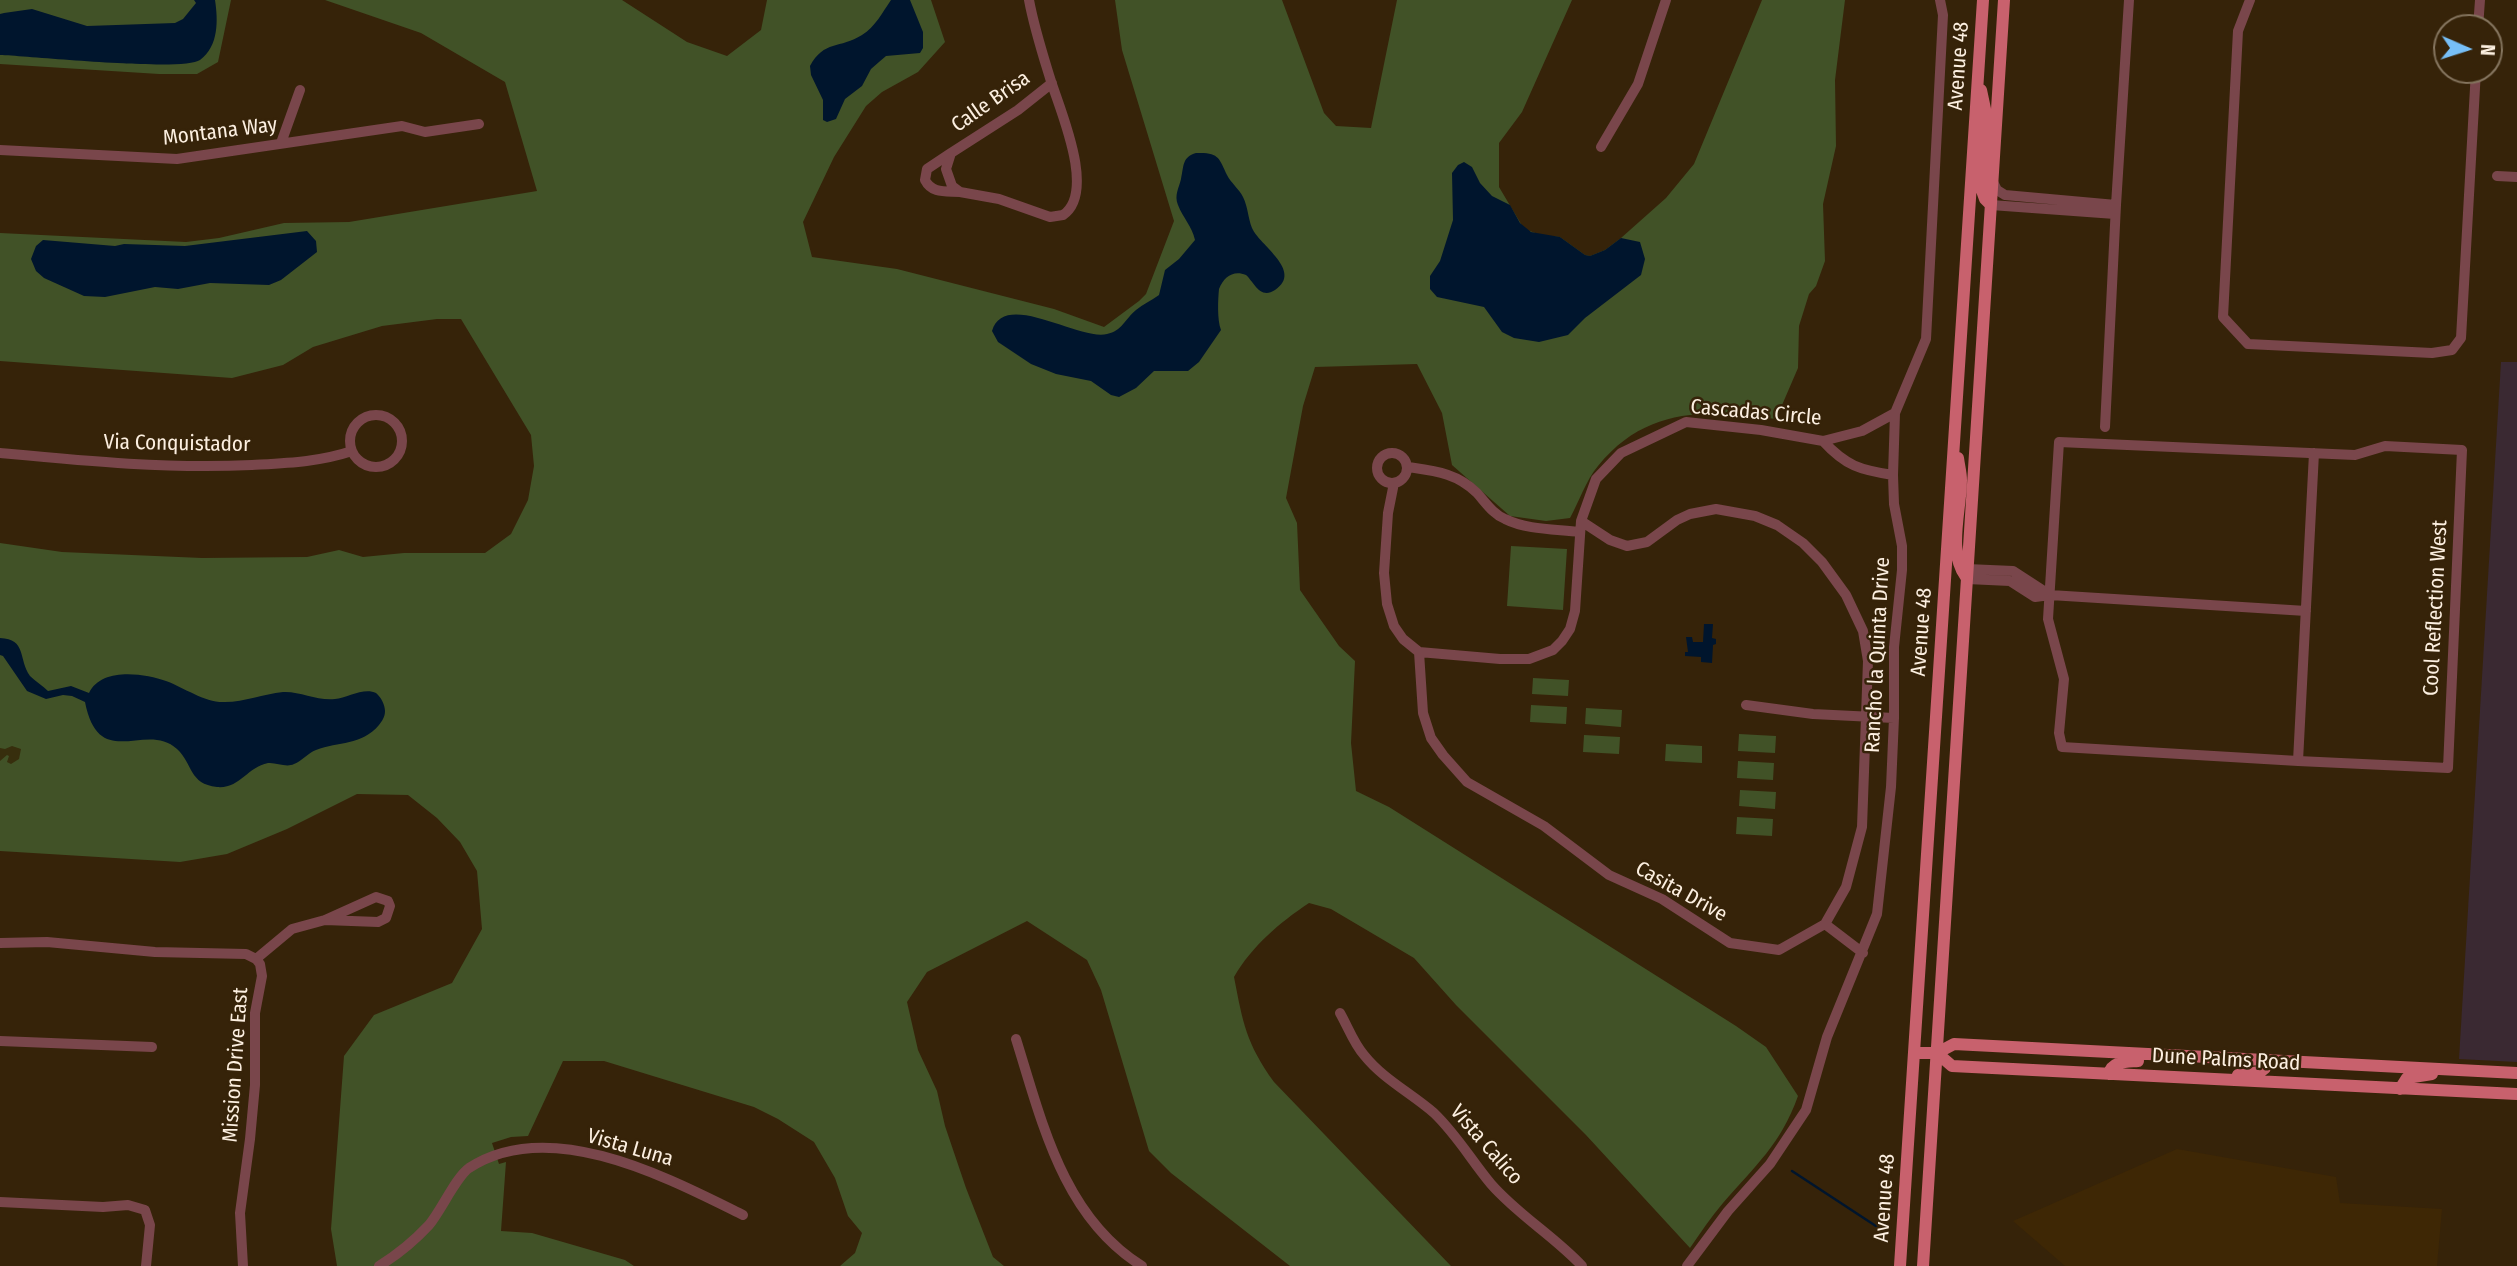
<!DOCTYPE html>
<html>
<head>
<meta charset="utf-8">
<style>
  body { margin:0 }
  #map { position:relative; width:2517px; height:1266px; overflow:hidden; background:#362309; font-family:"Fira Sans Condensed",sans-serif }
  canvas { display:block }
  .north { position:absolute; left:2433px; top:14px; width:70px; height:70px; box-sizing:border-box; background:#362309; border:2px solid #85755f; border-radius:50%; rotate:93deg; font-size:19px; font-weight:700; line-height:28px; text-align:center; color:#fcefe0 }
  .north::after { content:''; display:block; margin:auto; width:24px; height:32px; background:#77bff7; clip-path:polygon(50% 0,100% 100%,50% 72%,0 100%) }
</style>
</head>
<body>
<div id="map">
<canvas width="2517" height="1266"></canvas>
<div class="north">N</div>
</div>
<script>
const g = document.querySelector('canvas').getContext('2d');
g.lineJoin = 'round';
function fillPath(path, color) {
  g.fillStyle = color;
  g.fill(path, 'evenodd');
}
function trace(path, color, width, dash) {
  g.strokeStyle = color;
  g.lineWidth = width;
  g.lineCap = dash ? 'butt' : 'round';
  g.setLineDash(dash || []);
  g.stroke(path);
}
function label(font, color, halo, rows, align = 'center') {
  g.font = font + ' "Fira Sans Condensed",sans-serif';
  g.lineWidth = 5;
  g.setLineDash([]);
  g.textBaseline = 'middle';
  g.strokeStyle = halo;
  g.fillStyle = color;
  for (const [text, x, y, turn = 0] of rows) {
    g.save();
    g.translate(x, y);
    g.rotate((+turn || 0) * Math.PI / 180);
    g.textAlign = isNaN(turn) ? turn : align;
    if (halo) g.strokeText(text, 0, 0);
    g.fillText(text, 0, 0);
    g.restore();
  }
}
fillPath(new Path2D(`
  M2501,362H2517V1062L2459,1059Z`), '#3a2932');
fillPath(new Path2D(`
  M2177,1149L2336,1177L2340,1203L2442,1209L2437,1266H2065L2013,1221Z`), '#3e2705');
fillPath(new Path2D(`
  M0,0H231L218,62L197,74H159L0,64Z
  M325,0H622L687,42L727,56L761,30L767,0H931L945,42L918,72L882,92L866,106L834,157L803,222L812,257L897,269L1054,309L1104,327L1139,301L1146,294L1174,221L1122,50L1115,0H1282L1324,113L1336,126L1371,128L1397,0H1572L1522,112L1499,143V187L1524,229L1541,235L1560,237L1585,255L1590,256L1605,250L1621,238L1666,198L1694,164L1762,0H1845L1835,80L1836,146L1823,204L1825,261L1816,286L1809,294L1799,326L1798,368L1776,419C1707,410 1647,406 1598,466C1586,480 1579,502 1570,518L1546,521L1510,516L1452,465L1442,413L1417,364L1315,367L1303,406L1286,498L1297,523L1300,590L1339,646L1355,661L1351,743L1356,791L1389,807L1736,1026L1766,1047L1798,1096C1781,1144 1755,1166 1723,1203C1711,1217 1701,1232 1690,1248L1586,1135L1456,1005L1414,958L1331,909L1309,903C1279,923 1252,946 1234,977C1243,1023 1246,1043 1274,1082L1451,1266H1290L1171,1173L1149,1151L1101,990L1087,960L1027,921L927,972L907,1002L918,1050L937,1091L945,1126L966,1188L993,1257L1004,1266H840L855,1253L862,1233L848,1216L835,1178L814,1142L778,1119L754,1107L604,1061H563L528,1136L511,1137L492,1143L499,1164L506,1162L501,1231L532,1233L625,1260L634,1266H337L331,1229L344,1056L374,1015L452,983L482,929L477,871L460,842L437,818L408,795L357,794L287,829L227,854L180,862L0,851V543L62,552L202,558L307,557L339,550L363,557L404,553H485L511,534L528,500L534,466L531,435L461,319H437L382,326L313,347L283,365L232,378L0,361V233L186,242L219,238L284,223L349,222L537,191L505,82L421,33Z
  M1511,546L1567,549L1563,610L1507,606Z
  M1533,678L1569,680L1568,696L1532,694Z
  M1531,705L1567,707L1566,724L1530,722Z
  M1586,708L1622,710L1621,727L1585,724Z
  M1739,734L1776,736L1775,753L1738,751Z
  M1584,735L1620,737L1619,754L1583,752Z
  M1666,744L1702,746V763L1665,761Z
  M1738,761L1774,763L1773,780L1737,778Z
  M1740,790L1776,792L1775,809L1739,806Z
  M1737,817L1773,819L1772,836L1736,834Z`), '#415227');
fillPath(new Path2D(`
  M12,746L21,749L19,759L11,764L7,762L9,756L7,755L0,761V748L5,749Z`), '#372e0d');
fillPath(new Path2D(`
  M194,0H215C218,20 219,46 200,60C183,72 31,56 0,55V14L4,13L32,9L87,26L175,23L183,19L196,3Z
  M891,0H910L923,32V48L920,53L886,56L879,62L871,69L862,86L845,99L836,119L827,122L823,120V100L811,75L810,66C824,40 840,49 862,35C875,27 882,13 891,0Z
  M1196,153C1219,152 1219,158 1227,175C1231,183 1239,189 1243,197C1248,207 1248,218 1252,228C1259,245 1304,271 1275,290C1260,300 1254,282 1246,275C1233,270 1224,277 1219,289C1218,299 1217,320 1221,330L1199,362L1188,371H1154L1136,388L1119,397L1111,395L1091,381L1056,374L1031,364L998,342L992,331C1004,289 1079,341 1107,334C1122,331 1125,319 1136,310C1143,304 1151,301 1159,295L1165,270L1179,259L1195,240C1192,226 1183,218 1178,205C1174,195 1179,188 1181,179C1184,166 1182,157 1196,153Z
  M1464,162L1472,167L1480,183L1492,196L1510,205L1520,223L1531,232L1560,237L1585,255L1590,256L1605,250L1621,238L1640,242L1645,259L1641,275L1585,318L1568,335L1539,342L1514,338L1502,332L1484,307L1437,297L1430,289V276L1440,261L1453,220L1452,173L1458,165Z
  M307,231L316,241L317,252L281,280L269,285L210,283L178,289L155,287L105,297L84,296L44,278L36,271L31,259L36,246L43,240L115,246L124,244L185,246Z
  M1704,624H1713L1712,638L1716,639V644L1713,645L1712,663L1701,662V657L1685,656V652H1688L1686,637H1692L1693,642H1703Z
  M0,638C27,639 18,659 30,676C35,681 43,686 48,691L71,686L89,693C101,667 144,673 166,681C185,688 205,703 225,702C245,702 263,694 283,692C300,691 317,701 335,699C347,698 364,687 376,693C381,697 385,705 385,711C385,717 382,721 379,725C361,746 339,741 316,750C308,753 302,761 294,764C286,768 276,762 268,763C247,767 240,789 217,787C189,784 193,764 177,749C146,720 99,773 85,702L72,696L63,695L46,699L27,691L3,656L0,655Z`), '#00152d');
trace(new Path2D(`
  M1792,1171L1885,1232`), '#00152d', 2.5);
trace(new Path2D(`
  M1029,0C1034,27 1042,52 1050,78C1059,108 1097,192 1063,215L1050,217L999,199L960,192L952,186L946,169L951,153L1018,110L1052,83
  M2250,0L2238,31L2223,317L2248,344L2432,353L2452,350L2461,338L2476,70
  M2478,28L2480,0
  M281,143L300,90
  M1601,147L1638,84L1666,0
  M0,150L177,159L402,126L425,132L479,124
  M951,153L927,169L925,180C932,194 946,191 960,192
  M2497,176L2517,177
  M1993,182L1997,190L2005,195L2116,205
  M1991,205L2115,214
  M350 441a26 26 0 1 1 52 0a26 26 0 1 1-52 0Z
  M2105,427L2116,205L2129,0
  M1823,441C1846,466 1860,470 1893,475
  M2059,442L2355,455L2385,446L2462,450L2448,768L2298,761L2062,747L2059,733L2064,679L2048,619Z
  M1377 468a15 15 0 1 1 30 0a15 15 0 1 1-30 0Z
  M0,453C85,461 167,469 252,465C287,463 319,462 352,451
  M1408,467C1435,471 1457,473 1477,493C1486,503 1493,514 1505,519C1527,530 1555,529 1580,532
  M1394,483L1388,513L1384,573L1387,604L1394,626L1403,639L1419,652L1500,659H1529L1553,650L1562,641L1570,629L1575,611L1581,521L1596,479L1621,453L1686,422L1761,430L1823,441L1862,431L1895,413
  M1967,569L2013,571L2050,595
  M1967,579L2010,581L2035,597L2050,595L2306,611
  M1419,652L1423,713L1431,738L1443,755L1467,782L1544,826L1609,875L1662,899L1730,943L1779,950L1825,924L1846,887L1862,827L1868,661L1863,631L1846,595L1822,562L1803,543L1777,525L1755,516L1716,509L1690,514L1677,520L1647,542L1627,546L1610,540L1581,521
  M1746,705L1813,714L1894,718
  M2298,761L2314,453
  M1825,924L1863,953
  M0,943L47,942L155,952L246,954L256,959L260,964L262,976L255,1013V1085L250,1139L240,1213L243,1266
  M256,959L292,929L325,920L376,897L388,901L390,906L386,918L378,922L325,920
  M1340,1013C1348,1027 1354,1044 1364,1055C1383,1079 1411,1093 1434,1113C1457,1135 1471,1160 1491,1184C1518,1215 1554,1236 1582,1266
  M1016,1039C1042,1122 1063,1217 1142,1266
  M0,1041L152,1047
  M0,1202L103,1207L128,1205L145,1210L150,1225L146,1266
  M379,1266C397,1255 415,1240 429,1225C441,1211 456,1177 469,1168C550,1115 668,1178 743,1215
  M1687,1266L1728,1211L1770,1164L1806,1110L1827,1037L1877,914L1891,787L1894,718V647L1902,570V546L1894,504L1893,475L1895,413L1926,339L1943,15L1940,0`), '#79464b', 10);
trace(new Path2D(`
  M1981,90L1985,109L1981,188L1985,199L1991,205
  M1958,458C1959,466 1961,473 1961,480C1961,511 1947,551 1966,577
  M1915,1053H1937L1954,1044L2517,1073
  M1937,1053L1952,1066L2517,1094
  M2109,1074C2112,1061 2126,1062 2138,1061
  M2238,1075L2260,1072L2265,1068L2267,1060
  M2400,1089L2407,1078L2432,1074
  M1900,1266L1983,0
  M1923,1266L2004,0`), '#c8616d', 12);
label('21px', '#fcefe0', '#362309', [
  ["Avenue 48",1959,66,-86],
  ["Calle Brisa",991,102,-35],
  ["Montana Way",220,132,-7],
  ["Cascadas Circle",1756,413,5],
  ["Via Conquistador",177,444,1],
  ["Cool Reflection West",2436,608,-87],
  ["Avenue 48",1922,632,-86],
  ["Rancho la Quinta Drive",1878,655,-87],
  ["Casita Drive",1681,892,29],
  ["Dune Palms Road",2226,1060,3],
  ["Mission Drive East",236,1065,-86],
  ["Vista Calico",1486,1145,49],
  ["Vista Luna",630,1148,16],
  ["Avenue 48",1885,1198,-86]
]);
</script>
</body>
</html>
